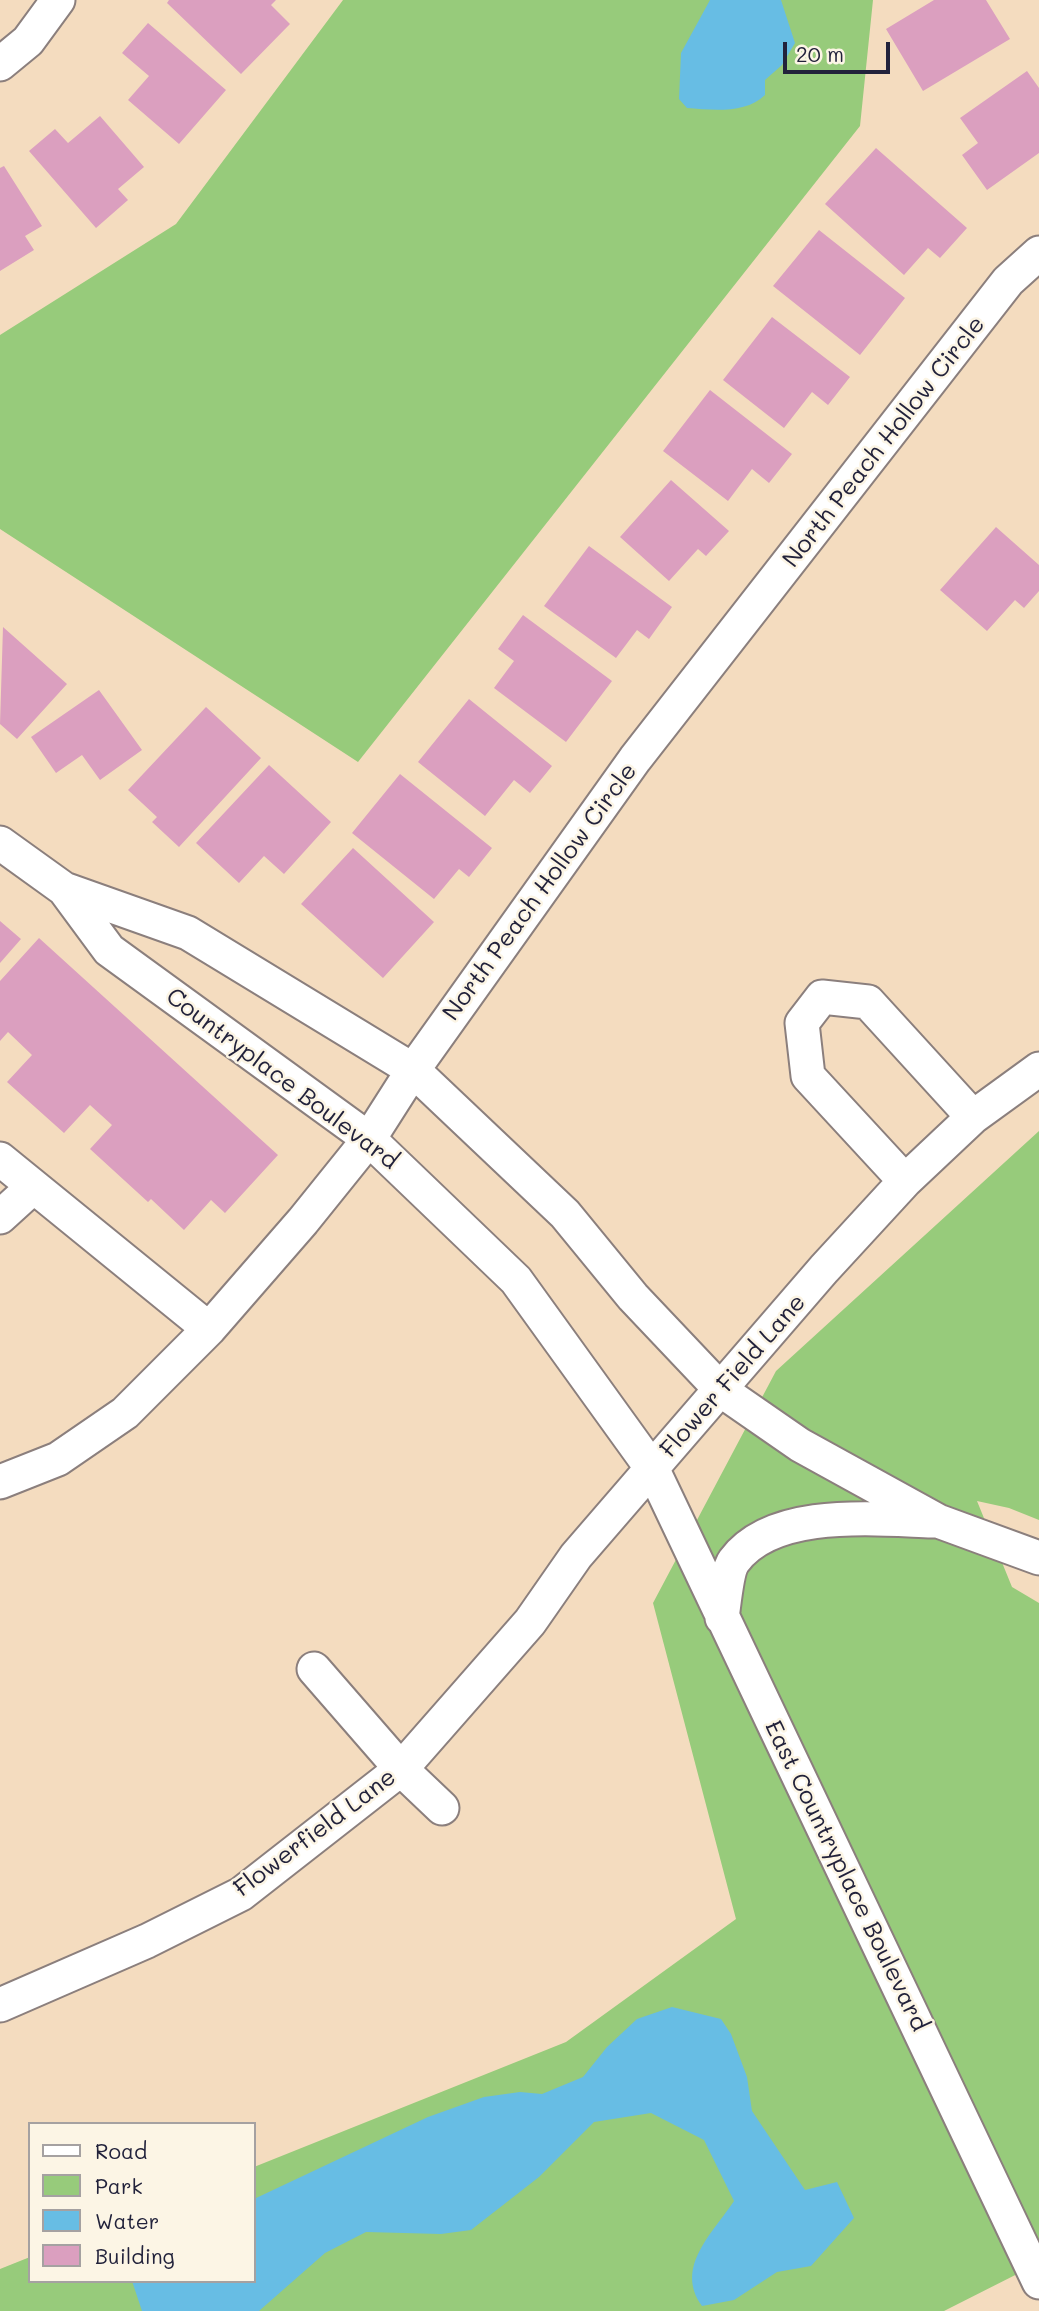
<!DOCTYPE html>
<html>
<head>
<meta charset="utf-8">
<style>
  body { margin:0 }
  #map { position:relative; width:1039px; height:2311px; overflow:hidden; background:#f4dcbf; font-family:Mali,sans-serif }
  canvas { display:block }
  .legend { position:absolute; left:28px; top:2122px; width:228px; height:161px; box-sizing:border-box; background:#fcf5e5; border:2px solid #a5a1a1; margin:0; padding:9px 12px; list-style:none; font-size:21px; color:#22223b }
  .legend li { display:flex; align-items:center; gap:14px; height:35px }
  .legend b { width:35px; border:2px solid #a5a1a1 }
  .scale { position:absolute; left:783px; top:42px; width:107px; height:32px; box-sizing:border-box; border:4px solid #22223b; border-top:0; padding-left:9px; font-size:21px; line-height:24px; white-space:nowrap; color:#22223b; -webkit-text-stroke:5px #fcf5e5; paint-order:stroke }
</style>
</head>
<body>
<div id="map">
<canvas width="1039" height="2311"></canvas>
<ul class="legend">
<li><b style="height:9px;background:#fff"></b>Road</li>
<li><b style="height:19px;background:#97cb7b"></b>Park</li>
<li><b style="height:19px;background:#67bde4"></b>Water</li>
<li><b style="height:19px;background:#db9fbf"></b>Building</li>
</ul>
<div class="scale">20 m</div>
</div>
<script>
const g = document.querySelector('canvas').getContext('2d');
g.lineJoin = 'round';
function fillPath(path, color) {
  g.fillStyle = color;
  g.fill(path, 'evenodd');
}
function trace(path, color, width, dash) {
  g.strokeStyle = color;
  g.lineWidth = width;
  g.lineCap = dash ? 'butt' : 'round';
  g.setLineDash(dash || []);
  g.stroke(path);
}
function label(font, color, halo, rows, align = 'center') {
  g.font = font + ' Mali,sans-serif';
  g.lineWidth = 5;
  g.setLineDash([]);
  g.textBaseline = 'middle';
  g.strokeStyle = halo;
  g.fillStyle = color;
  for (const [text, x, y, turn = 0] of rows) {
    g.save();
    g.translate(x, y);
    g.rotate((+turn || 0) * Math.PI / 180);
    g.textAlign = isNaN(turn) ? turn : align;
    if (halo) g.strokeText(text, 0, 0);
    g.fillText(text, 0, 0);
    g.restore();
  }
}
fillPath(new Path2D(`
  M343,0H873L860,126L358,762L0,529V335L176,224Z
  M1039,1131V1520L1009,1508L977,1501L1012,1587L1039,1603V2263L944,2311H0V2269L30,2257V2281H254V2167L566,2042L736,1919L653,1603L776,1371Z`), '#97cb7b');
fillPath(new Path2D(`
  M710,0H781L795,43L782,65L765,80V95C746,114 712,110 687,108L679,99L681,53Z
  M672,2007L721,2019L731,2034L747,2077L752,2111L805,2190L837,2182L854,2218L811,2266L777,2272L734,2300L702,2306C674,2267 713,2233 734,2201L704,2140L651,2113L594,2122L539,2177L471,2230L441,2234L366,2232L325,2253L259,2311H142L132,2281H254V2199L428,2117L484,2097L520,2092L542,2094L583,2077L607,2047L637,2019Z`), '#67bde4');
fillPath(new Path2D(`
  M169,0H276L271,5L290,24L241,74L167,3Z
  M934,0H986L1010,39L923,91L886,29Z
  M148,23L226,90L179,144L128,100L149,76L122,53Z
  M1027,71L1039,88V153L987,190L962,155L978,143L960,118Z
  M100,116L144,167L118,189L128,200L96,228L29,151L55,129L68,143Z
  M876,148L967,228L940,258L928,248L904,275L825,204Z
  M4,166L42,226L25,236L34,250L0,271V168Z
  M819,230L905,298L860,355L773,286Z
  M772,317L850,377L828,405L812,392L784,428L723,380Z
  M710,390L792,454L769,483L752,469L728,501L663,451Z
  M671,480L729,531L706,556L698,549L669,581L620,537Z
  M996,527L1039,565V591L1024,608L1015,600L987,631L940,590Z
  M589,546L672,607L649,639L637,630L616,658L544,606Z
  M523,615L612,681L566,742L494,688L514,661L498,649Z
  M3,627L67,684L17,739L0,724Z
  M99,690L142,750L100,780L82,755L56,773L31,737Z
  M469,699L552,766L530,793L514,780L485,816L418,762Z
  M206,707L261,758L179,847L152,822L157,817L128,790Z
  M269,765L331,822L284,874L264,856L239,883L196,843Z
  M400,774L492,848L469,877L459,869L434,899L352,833Z
  M353,848L434,922L383,978L301,904Z
  M0,921L21,939L0,963Z
  M39,938L278,1155L225,1213L211,1200L184,1230L151,1199L148,1202L90,1149L112,1125L90,1105L64,1133L7,1082L32,1055L8,1032L0,1041V981Z`), '#db9fbf');
const minor = new Path2D(`
  M0,64L28,41L58,0
  M0,843L64,889L188,933L413,1070L565,1214L633,1297L722,1391L800,1445L938,1521L1039,1558
  M64,889L109,950L369,1139L516,1280L653,1470L1039,2282
  M0,1159L209,1329
  M905,1181L808,1076L802,1023L822,997L868,1002L973,1117
  M0,1217L33,1187
  M0,1482L58,1459L125,1413L209,1329L303,1221L369,1139L413,1070L635,759L1008,281L1039,253
  M722,1618C724,1605 727,1570 734,1561C773,1508 875,1519 932,1521
  M314,1669L401,1769L442,1808
  M0,2005L147,1941L241,1894L401,1769L530,1622L576,1556L824,1269L905,1181L973,1117L1039,1069`);
trace(minor, '#8b7f7d', 37);
trace(minor, '#fff', 33);
label('24px', '#22223b', '#fcf5e5', [
  ["North Peach Hollow Circle",884,442,-52],
  ["North Peach Hollow Circle",540,892,-54],
  ["Countryplace Boulevard",282,1079,37],
  ["Flower Field Lane",733,1376,-49],
  ["Flowerfield Lane",315,1833,-37],
  ["East Countryplace Boulevard",846,1876,64]
]);
</script>
</body>
</html>
